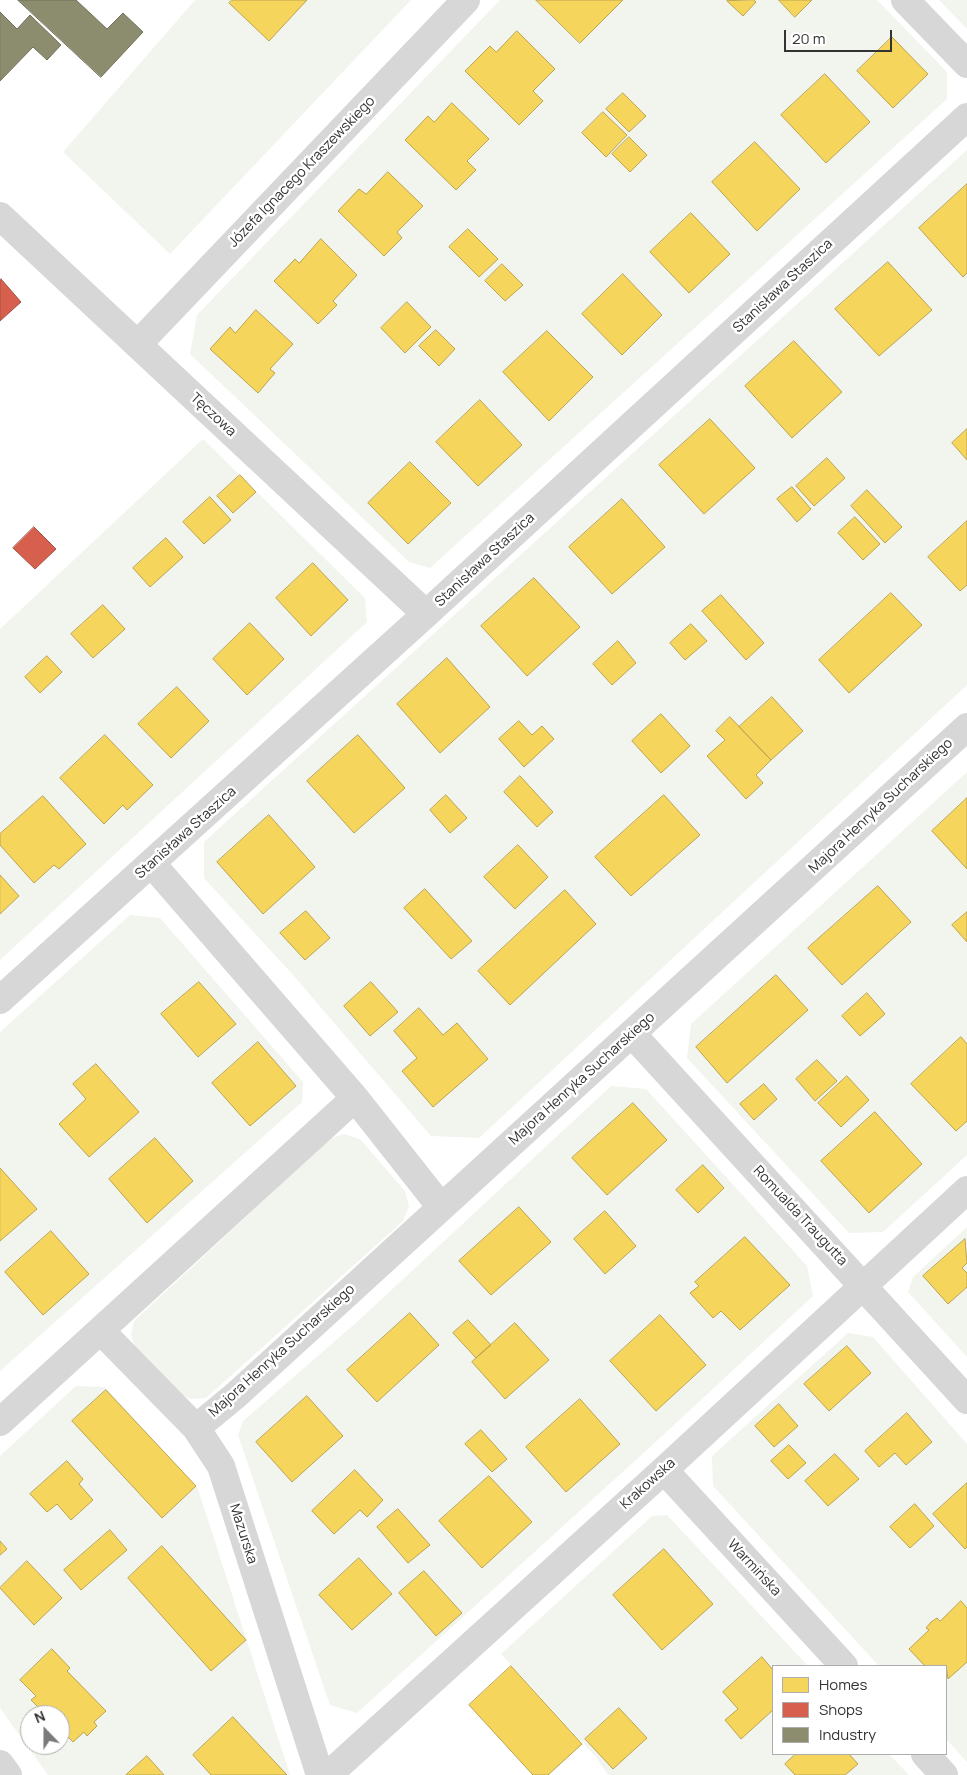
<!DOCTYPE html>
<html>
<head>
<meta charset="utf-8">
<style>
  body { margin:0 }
  #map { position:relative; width:967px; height:1775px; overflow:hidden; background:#fff; font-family:Manrope,sans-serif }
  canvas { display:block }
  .legend { position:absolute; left:772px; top:1665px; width:175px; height:90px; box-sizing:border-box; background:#fff; border:1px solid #adadad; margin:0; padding:6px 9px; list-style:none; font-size:15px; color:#333 }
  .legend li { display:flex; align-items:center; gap:10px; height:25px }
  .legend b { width:25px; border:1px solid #adadad }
  .north { position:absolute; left:20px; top:1705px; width:50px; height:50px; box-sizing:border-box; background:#fff; border:1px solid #adadad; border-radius:50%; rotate:338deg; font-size:14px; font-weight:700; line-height:20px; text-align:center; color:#333 }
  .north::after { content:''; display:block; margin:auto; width:18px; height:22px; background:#7a7a7a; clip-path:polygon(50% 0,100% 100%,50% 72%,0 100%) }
  .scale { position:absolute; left:784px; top:30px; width:108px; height:22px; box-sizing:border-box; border:2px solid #333; border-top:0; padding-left:6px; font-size:15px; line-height:18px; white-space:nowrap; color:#333; -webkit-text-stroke:4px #fff; paint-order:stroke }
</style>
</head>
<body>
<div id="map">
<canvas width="967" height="1775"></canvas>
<ul class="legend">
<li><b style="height:14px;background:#f6d55c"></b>Homes</li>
<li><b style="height:14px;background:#d6604d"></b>Shops</li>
<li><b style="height:14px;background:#8c8c6e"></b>Industry</li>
</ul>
<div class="north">N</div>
<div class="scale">20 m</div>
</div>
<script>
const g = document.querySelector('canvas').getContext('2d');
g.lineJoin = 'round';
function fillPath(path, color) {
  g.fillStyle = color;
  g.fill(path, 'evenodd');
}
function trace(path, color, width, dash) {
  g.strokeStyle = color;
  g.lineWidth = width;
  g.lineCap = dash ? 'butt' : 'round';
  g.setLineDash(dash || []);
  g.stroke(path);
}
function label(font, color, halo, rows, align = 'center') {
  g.font = font + ' Manrope,sans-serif';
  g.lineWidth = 5;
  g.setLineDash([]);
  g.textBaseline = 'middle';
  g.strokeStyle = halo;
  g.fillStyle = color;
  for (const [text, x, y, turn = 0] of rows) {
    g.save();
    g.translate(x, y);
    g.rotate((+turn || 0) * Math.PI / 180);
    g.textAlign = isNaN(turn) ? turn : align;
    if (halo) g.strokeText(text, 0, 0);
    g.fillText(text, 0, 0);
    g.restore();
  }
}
fillPath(new Path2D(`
  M195,0H411L170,254L63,152Z
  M500,0H877L947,72V99L430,568L409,562L190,354L197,315Z
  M939,0H967V29Z
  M967,150V685L479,1138L431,1136L294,976L204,878V842Z
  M203,439L365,598L367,622L0,960V629Z
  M967,772V1155L883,1232L849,1233L687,1058L691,1024Z
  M130,915L160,918L303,1082L302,1102L0,1371V1032Z
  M611,1086L646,1089L807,1266L813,1296L648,1449L357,1713L330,1705L238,1435L243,1421L357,1322Z
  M344,1134L360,1139L405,1191L409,1206L403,1221L206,1398L191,1399L177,1393L134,1347L131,1334L134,1321L330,1139Z
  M967,1227V1357L908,1292L913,1277Z
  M848,1333L873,1337L967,1444V1762L946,1739V1666H879L713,1486L712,1456Z
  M76,1386L105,1387L198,1489L290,1775H48L0,1708V1456ZM30,1715H60V1745H30Z
  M667,1515L808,1666H773V1754H889L909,1775H608L596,1757L501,1654L652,1516Z`), '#f1f5ed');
const homes = new Path2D(`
  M232,0H307L269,41L229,3Z
  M536,0H623L580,43Z
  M754,0L756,2L743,16L727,1Z
  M779,0H812L795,17Z
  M517,31L555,69L533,91L543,101L519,125L465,71L490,46L496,52Z
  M892,37L928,74L893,108L857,71Z
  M825,74L870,122L826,163L781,115Z
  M623,93L646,116L629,132L606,109Z
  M452,103L489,139L467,161L476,170L456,190L405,140L428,116L434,122Z
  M603,112L627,135L606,157L582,133Z
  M629,137L647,155L630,172L612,154Z
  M755,142L800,189L757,231L712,182Z
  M388,172L423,206L397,232L402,238L384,256L338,211L359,189L366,194Z
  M967,184V273L963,277L919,228Z
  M691,213L730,254L689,293L650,252Z
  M468,229L498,259L479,277L449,247Z
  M321,239L357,275L333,301L337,305L318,324L274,281L295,259L299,263Z
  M888,262L932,310L879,356L835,309Z
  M502,264L523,285L505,301L485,281Z
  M623,274L662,315L622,355L582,314Z
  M407,302L431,327L405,353L381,328Z
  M256,310L293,344L270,369L275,373L258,393L210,349L230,327L235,333Z
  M436,330L455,349L439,366L419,346Z
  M547,331L593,377L549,421L503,372Z
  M794,341L842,392L792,438L745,386Z
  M480,400L522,445L478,486L436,442Z
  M710,419L755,468L704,514L659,465Z
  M967,429V460L952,443Z
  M827,458L845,478L814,506L796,486Z
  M410,462L451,503L408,544L368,503Z
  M240,475L256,492L233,513L217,496Z
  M792,487L811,509L797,522L777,499Z
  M867,490L902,527L885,543L851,506Z
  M210,497L231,520L204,544L183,522Z
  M622,499L665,547L612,594L569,547Z
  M855,517L880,544L863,560L838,533Z
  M967,521V585L960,591L928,557Z
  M166,538L183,557L150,587L133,568Z
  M313,563L348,600L311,636L276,598Z
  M534,578L580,627L527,676L481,626Z
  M891,593L922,625L849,693L819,660Z
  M721,595L764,643L746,660L702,611Z
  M103,605L125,629L93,658L71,634Z
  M250,623L284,659L247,695L213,659Z
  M691,624L707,641L685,660L670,643Z
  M618,641L636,663L612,685L593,664Z
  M47,656L62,672L40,693L25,677Z
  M447,658L490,707L440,753L397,704Z
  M177,687L209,721L171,758L138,724Z
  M772,697L803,731L771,760L739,727Z
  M661,714L690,746L661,773L632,741Z
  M730,717L771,760L756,775L763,783L746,799L707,756L725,740L716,731Z
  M519,721L532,735L542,726L554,739L524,767L499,739Z
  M105,735L153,785L127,810L123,805L104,824L60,778Z
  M358,735L405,788L354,833L307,781Z
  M520,776L553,812L537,827L504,792Z
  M446,795L467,818L450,833L430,810Z
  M664,795L700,835L631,896L595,857Z
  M43,796L86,844L59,869L54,865L34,883L0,845V834Z
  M967,798V869L932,831Z
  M269,815L315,867L263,914L217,862Z
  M518,845L548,877L515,909L484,877Z
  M0,875L19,896L0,914Z
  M878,886L911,922L842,985L808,948Z
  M425,889L472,941L451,959L404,908Z
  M565,890L596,924L510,1005L478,971Z
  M306,911L330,938L305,960L280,933Z
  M967,912V942L952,925Z
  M776,975L808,1010L727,1083L696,1047Z
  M199,982L236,1024L198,1057L161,1014Z
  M371,982L398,1012L370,1036L344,1006Z
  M867,993L885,1014L860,1036L842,1016Z
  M419,1008L443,1035L457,1023L488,1059L433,1107L402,1071L417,1058L394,1031Z
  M961,1037L967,1044V1121L956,1131L911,1084Z
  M258,1042L296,1086L250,1126L212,1083Z
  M817,1060L837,1081L815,1101L796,1079Z
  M96,1064L139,1112L89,1157L59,1124L86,1099L73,1084Z
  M847,1076L869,1100L841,1127L818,1103Z
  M764,1084L777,1099L754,1120L740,1104Z
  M633,1103L667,1140L607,1195L572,1158Z
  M875,1112L922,1164L869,1213L821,1161Z
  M155,1138L193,1181L147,1223L109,1179Z
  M703,1165L724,1188L698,1213L676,1190Z
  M0,1168L37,1209L0,1241Z
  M519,1207L551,1242L491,1295L459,1261Z
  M605,1211L636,1246L605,1274L574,1239Z
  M51,1231L89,1274L43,1315L5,1272Z
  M745,1237L790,1285L740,1330L721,1311L713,1318L690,1293L699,1286L695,1282Z
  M965,1239L967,1263L962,1268L967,1273V1287L948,1304L923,1276Z
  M410,1313L439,1345L377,1402L347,1370Z
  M660,1315L706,1365L656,1411L610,1361Z
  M468,1320L491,1345L476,1358L453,1333Z
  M515,1323L549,1360L505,1399L472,1362Z
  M847,1346L871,1373L829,1411L804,1384Z
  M106,1390L196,1486L162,1518L72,1421Z
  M307,1396L343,1436L292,1482L256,1442Z
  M580,1399L620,1444L566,1492L526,1447Z
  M779,1404L798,1426L774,1447L755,1426Z
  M907,1413L932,1442L906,1465L895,1453L879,1467L865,1451Z
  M481,1430L507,1459L492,1472L465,1444Z
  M789,1445L806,1463L788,1479L771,1461Z
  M835,1454L859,1479L828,1506L805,1481Z
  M67,1461L83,1479L79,1484L93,1500L71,1520L57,1504L47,1512L30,1494Z
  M355,1470L383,1500L367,1517L360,1510L334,1534L312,1511Z
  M489,1476L532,1522L482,1568L439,1521Z
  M967,1483V1547L965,1549L933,1514Z
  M915,1504L934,1526L910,1548L890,1527Z
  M398,1509L430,1545L408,1563L377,1527Z
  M110,1530L127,1550L81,1590L64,1570Z
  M0,1541L7,1549L0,1555Z
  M162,1546L246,1640L211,1671L128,1578Z
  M664,1549L713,1604L662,1650L613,1595Z
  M359,1558L392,1594L352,1630L319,1595Z
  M27,1561L62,1598L34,1625L0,1588Z
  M424,1571L462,1613L436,1636L399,1593Z
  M961,1601L967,1608V1662L948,1679L946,1666H925L909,1649L929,1630L926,1628L931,1622L937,1618L940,1621Z
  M52,1649L70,1668L67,1671L106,1711L94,1722L97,1726L87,1736L84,1732L73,1742L60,1729V1715H46L31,1700L36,1696L20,1680Z
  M762,1657L773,1670V1710L741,1739L725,1720L738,1709L723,1692Z
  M511,1666L582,1744L548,1775H533L469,1705Z
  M619,1708L647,1738L613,1769L585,1739Z
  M233,1717L287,1775H211L193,1755Z
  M796,1754H849L858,1764L845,1775H795L785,1764Z
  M147,1756L164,1775H126Z`);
fillPath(homes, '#f6d55c');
trace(homes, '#bca450', 1);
const shops = new Path2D(`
  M1,279L21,302L0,321V280Z
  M34,527L56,549L35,569L13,548Z`);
fillPath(shops, '#d6604d');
trace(shops, '#a55245', 1);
const industry = new Path2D(`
  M18,0H76L107,29L123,13L143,32L101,77Z
  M0,12L17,29L30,15L61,45L47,60L33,47L0,81Z`);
fillPath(industry, '#8c8c6e');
trace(industry, '#71715c', 1);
trace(new Path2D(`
  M905,0L967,64
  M0,216L426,614
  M138,344L466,0
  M152,864L355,1098L441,1207
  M0,1000L426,614L967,117
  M632,1034L967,1400
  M101,1331L196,1428L221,1466L320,1775
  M0,1422L355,1098
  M196,1428L236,1395L967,727
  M664,1470L844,1666
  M925,1754L944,1775
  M0,1764L8,1775
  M328,1775L664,1470L967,1190`), '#d7d7d7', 28);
label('14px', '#333', '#fff', [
  ["Józefa Ignacego Kraszewskiego",302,172,-46],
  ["Stanisława Staszica",783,286,-43],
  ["Tęczowa",213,415,43],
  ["Stanisława Staszica",485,560,-43],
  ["Majora Henryka Sucharskiego",881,806,-43],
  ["Stanisława Staszica",186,833,-42],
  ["Majora Henryka Sucharskiego",582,1079,-42],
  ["Romualda Traugutta",800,1216,47],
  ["Majora Henryka Sucharskiego",282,1351,-42],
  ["Krakowska",648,1484,-42],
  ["Mazurska",243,1534,72],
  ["Warmińska",754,1568,47]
]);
</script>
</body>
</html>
